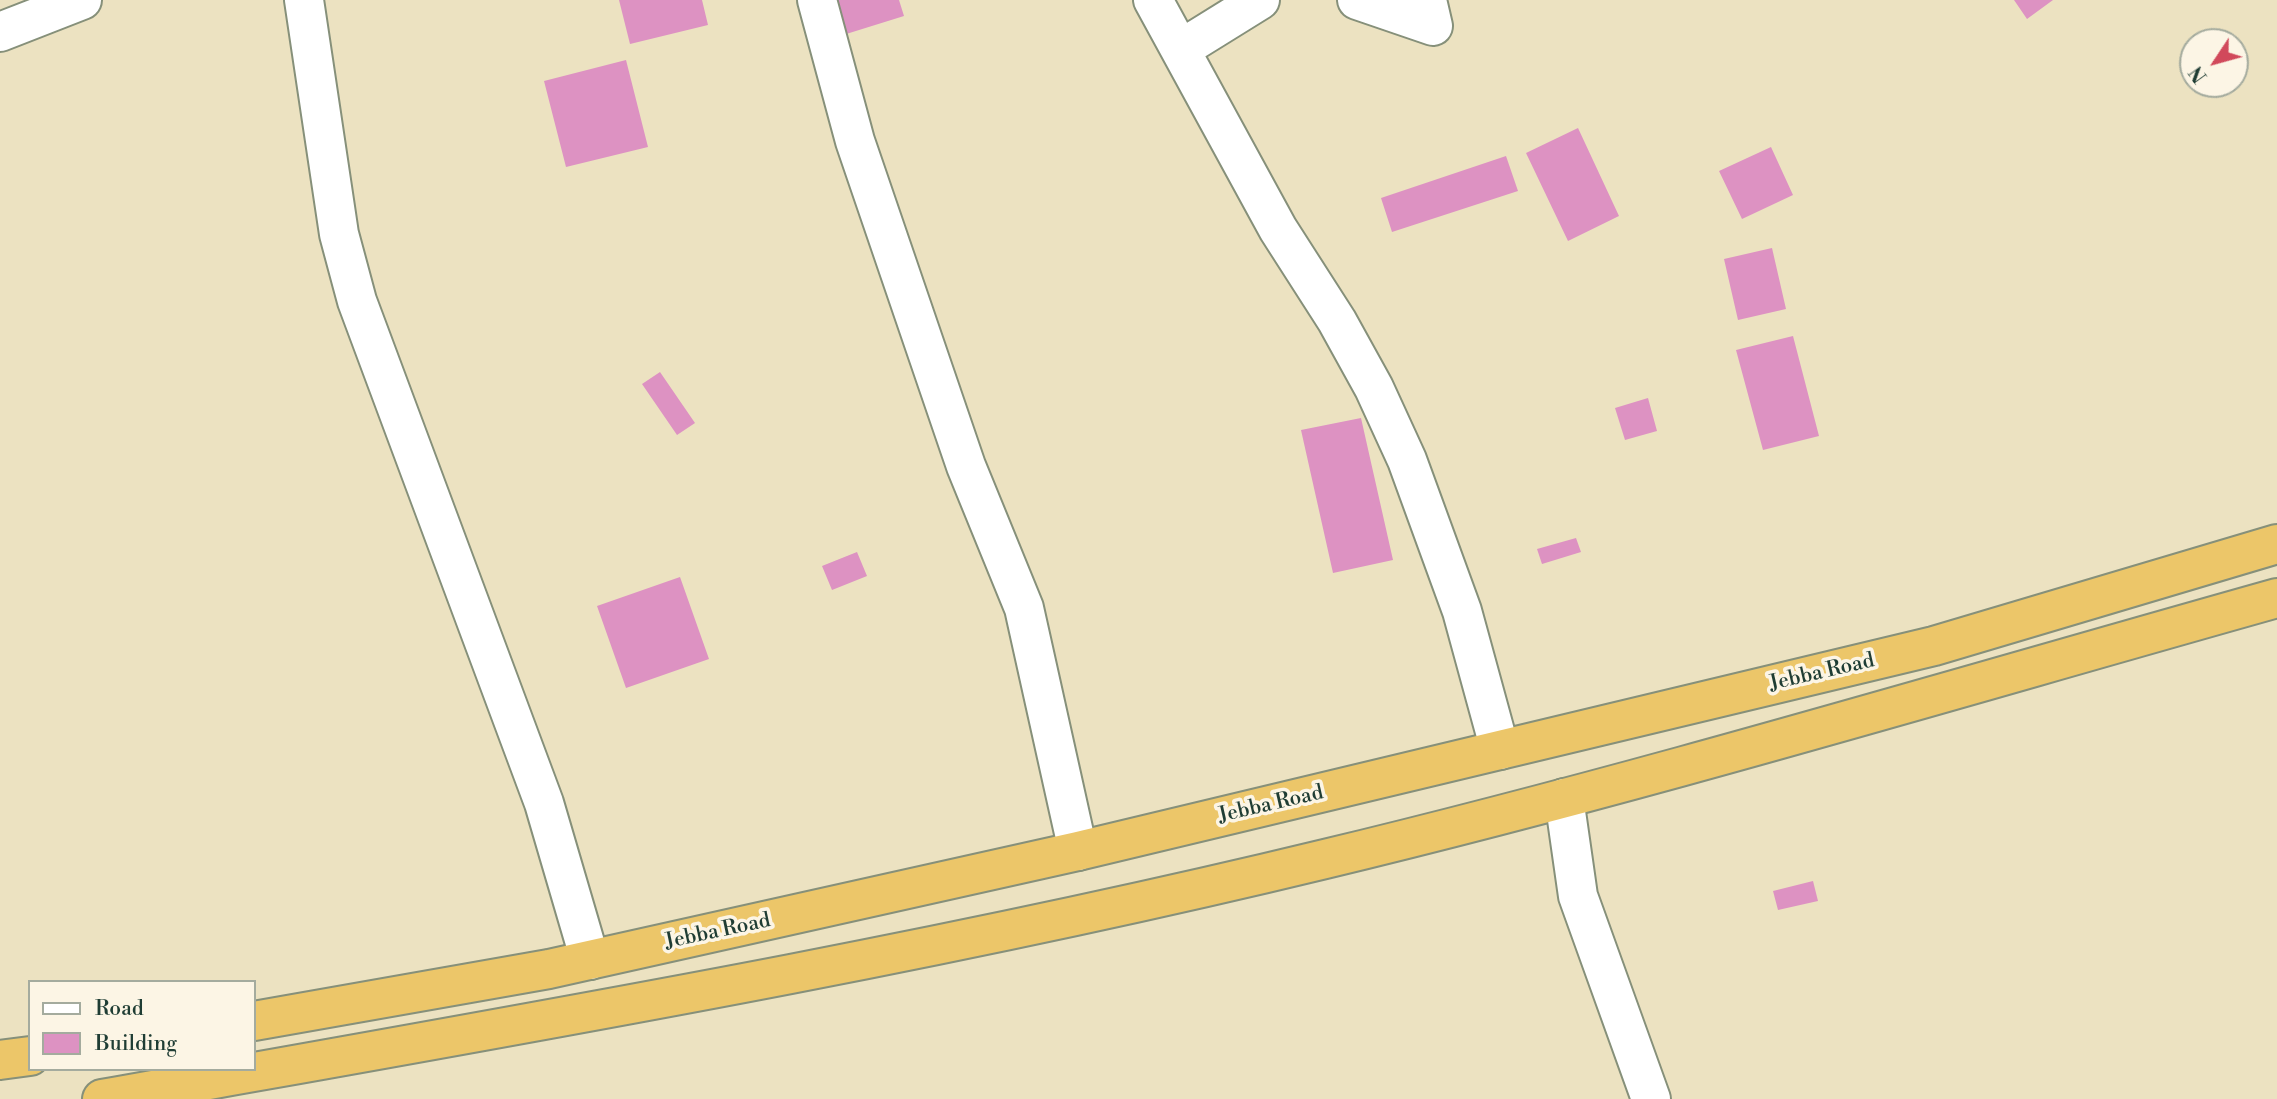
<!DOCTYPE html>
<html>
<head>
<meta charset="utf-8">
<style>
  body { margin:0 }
  #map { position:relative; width:2277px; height:1099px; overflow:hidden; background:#ece2c1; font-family:"Libre Bodoni",serif }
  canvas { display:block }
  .legend { position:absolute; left:28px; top:980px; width:228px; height:91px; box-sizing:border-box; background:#fcf5e5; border:2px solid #a4ab9e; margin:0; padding:9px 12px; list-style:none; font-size:21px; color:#1f3d34 }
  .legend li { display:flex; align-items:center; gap:14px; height:35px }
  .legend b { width:35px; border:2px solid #a4ab9e }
  .north { position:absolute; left:2179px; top:28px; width:70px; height:70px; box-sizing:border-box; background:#fcf5e5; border:2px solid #a4ab9e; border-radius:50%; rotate:234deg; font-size:19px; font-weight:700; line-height:28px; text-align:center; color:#1f3d34 }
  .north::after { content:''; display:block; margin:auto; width:24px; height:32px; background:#d1495b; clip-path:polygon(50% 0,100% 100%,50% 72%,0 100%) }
</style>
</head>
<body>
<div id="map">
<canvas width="2277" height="1099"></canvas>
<ul class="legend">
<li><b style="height:9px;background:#fff"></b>Road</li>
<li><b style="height:19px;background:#dd92c2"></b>Building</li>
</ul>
<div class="north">N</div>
</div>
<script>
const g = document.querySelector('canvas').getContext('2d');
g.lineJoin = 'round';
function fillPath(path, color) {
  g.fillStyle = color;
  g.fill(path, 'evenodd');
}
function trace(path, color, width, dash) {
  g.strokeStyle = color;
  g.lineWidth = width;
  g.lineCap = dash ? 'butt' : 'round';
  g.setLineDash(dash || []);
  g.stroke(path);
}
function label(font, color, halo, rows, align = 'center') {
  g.font = font + ' "Libre Bodoni",serif';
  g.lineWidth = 7;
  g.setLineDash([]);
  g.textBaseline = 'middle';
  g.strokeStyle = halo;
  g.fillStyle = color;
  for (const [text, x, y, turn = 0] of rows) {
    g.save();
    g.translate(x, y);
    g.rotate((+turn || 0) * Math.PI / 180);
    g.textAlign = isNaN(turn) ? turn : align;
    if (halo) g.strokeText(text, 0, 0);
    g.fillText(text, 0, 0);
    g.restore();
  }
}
fillPath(new Path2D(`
  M619,0H702L708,25L630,44Z
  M832,0H899L904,16L843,35Z
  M2014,0H2053L2027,19Z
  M626,60L648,147L566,167L544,81Z
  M1578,128L1619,216L1568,241L1526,153Z
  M1771,147L1793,195L1742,219L1719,171Z
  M1506,156L1518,191L1392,232L1381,198Z
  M1772,248L1786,309L1738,320L1724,259Z
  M1793,336L1819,436L1763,450L1736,350Z
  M660,372L695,423L677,435L642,384Z
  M1648,398L1657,431L1625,440L1615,408Z
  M1361,418L1393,560L1333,573L1301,430Z
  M1576,538L1581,552L1542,564L1537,549Z
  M857,552L867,576L832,590L822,566Z
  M680,577L709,659L626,688L597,606Z
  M1813,881L1818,901L1778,910L1773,891Z`), '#dd92c2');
const minor = new Path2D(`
  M304,0L339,234L357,301L544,803L590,960
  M817,0L855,141L966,466L1024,608L1078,851
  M1153,0L1278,229L1337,321L1374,388L1407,460L1462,611L1500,750
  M1357,0L1433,26L1427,0
  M0,32L82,0
  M1181,49L1260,0
  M1564,798L1578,896L1651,1099`);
const highway = new Path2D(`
  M254,1021L549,969L1078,851L1934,646L2277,544
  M0,1060L30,1056
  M102,1099C511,1026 921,957 1325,859C1645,782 1960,687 2277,598`);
trace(minor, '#86907a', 42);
trace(highway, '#86907a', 42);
trace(minor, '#fff', 38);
trace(highway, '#ecc669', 38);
label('21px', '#1f3d34', '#fcf5e5', [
  ["Jebba Road",1822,673,-13],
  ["Jebba Road",1271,805,-13],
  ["Jebba Road",718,932,-12]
]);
</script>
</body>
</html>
